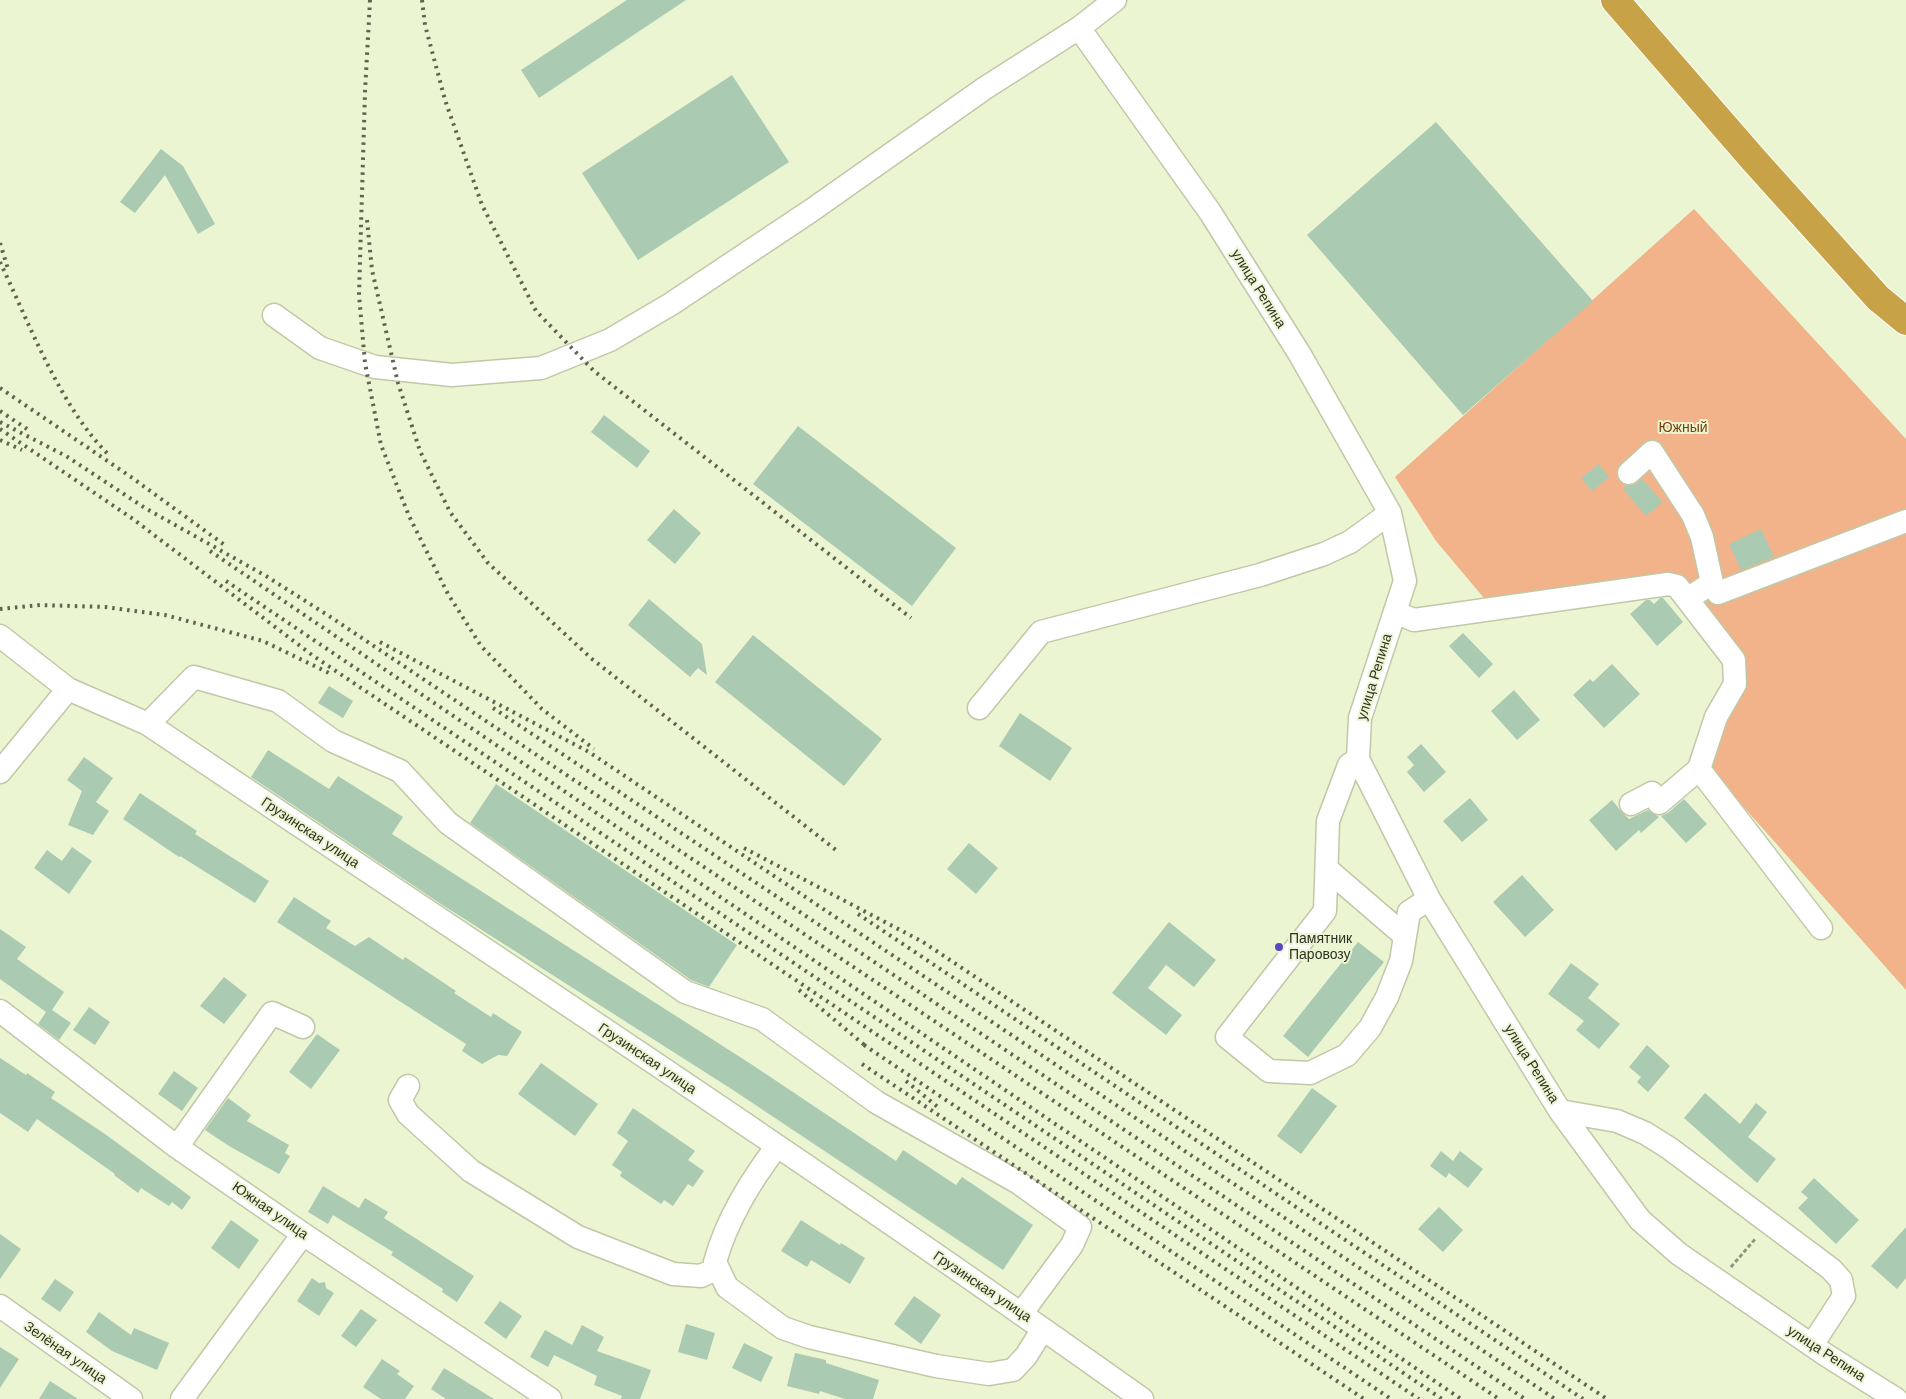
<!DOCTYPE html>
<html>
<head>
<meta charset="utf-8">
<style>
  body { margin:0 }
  canvas { display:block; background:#ebf5d2 }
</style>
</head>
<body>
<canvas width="1906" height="1399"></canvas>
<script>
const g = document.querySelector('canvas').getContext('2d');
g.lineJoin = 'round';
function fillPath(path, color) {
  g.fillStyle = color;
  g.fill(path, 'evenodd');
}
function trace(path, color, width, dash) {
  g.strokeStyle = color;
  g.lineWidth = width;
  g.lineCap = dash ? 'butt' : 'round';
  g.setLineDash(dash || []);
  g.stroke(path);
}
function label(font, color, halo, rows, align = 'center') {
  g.font = font + ' Arial,sans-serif';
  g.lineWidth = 4;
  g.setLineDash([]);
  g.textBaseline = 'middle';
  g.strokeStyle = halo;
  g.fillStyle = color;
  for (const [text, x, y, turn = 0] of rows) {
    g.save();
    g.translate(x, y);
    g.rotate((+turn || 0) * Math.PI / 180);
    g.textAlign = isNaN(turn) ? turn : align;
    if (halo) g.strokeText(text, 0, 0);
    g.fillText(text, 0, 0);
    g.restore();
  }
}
fillPath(new Path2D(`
  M1694,209L1906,439V990L1702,760L1735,684L1677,586L1489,604L1436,541L1395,477Z`), '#f2b38a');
fillPath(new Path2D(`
  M627,0H686L539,98L521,70Z
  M732,75L789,162L638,260L582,173Z
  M1436,122L1593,301L1463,415L1307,235Z
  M161,149L183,166L215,224L198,234L165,175L135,213L120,202Z
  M604,415L650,451L637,468L591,432Z
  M798,426L956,548L912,606L753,484Z
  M1599,464L1609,477L1592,491L1581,478Z
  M1642,479L1663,502L1646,516L1623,489L1627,486H1632L1637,483Z
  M674,509L701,533L675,564L647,540Z
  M1761,529L1774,557L1741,570L1729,544Z
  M1660,598H1663L1683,622L1657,646L1630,614L1646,600H1650L1654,604Z
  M649,599L702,644L707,675L698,668L690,677L628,625Z
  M1463,633L1493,664L1479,678L1449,646Z
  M753,635L882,739L844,786L715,682Z
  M1612,664L1640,694L1604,728L1573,695L1590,679L1593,682Z
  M329,686L353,701L343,718L318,703Z
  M1514,690L1540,720L1517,740L1491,711Z
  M1020,713L1072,748L1050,781L999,746Z
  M1421,744L1446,772L1424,792L1407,772L1414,765L1407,757Z
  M268,750L329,789L338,776L403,817L392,834L754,1066L896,1161L903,1150L956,1185L962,1177L1033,1225L1003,1270L733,1090L441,904L251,777Z
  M84,757L113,778L96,802L109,811L93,835L68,825L82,791L67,780Z
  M496,784L737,945L709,987L691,980L470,823Z
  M140,793L197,831L195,834L269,881L255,903L180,856L179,857L123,819Z
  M1470,798L1488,820L1462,842L1443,821Z
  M1684,799L1707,824L1686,843L1661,816L1668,813Z
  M1612,800L1620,810L1629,819L1648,810L1659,817L1641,833L1639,830L1616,851L1589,820Z
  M969,843L998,868L976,894L947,869Z
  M72,847L92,861L69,894L34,868L47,850L62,861Z
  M1522,875L1554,910L1525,937L1493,902Z
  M294,897L331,921L326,928L355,946L369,937L403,960L405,957L456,991L454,993L491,1017L493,1013L522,1032L507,1056L498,1055L482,1064L462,1051L466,1044L277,922Z
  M1169,922L1216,960L1194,987L1166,965L1148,988L1182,1015L1166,1035L1112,993Z
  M0,929L26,947L17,959L64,992L52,1010L71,1023L59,1040L38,1024L46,1012L0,979Z
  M1358,942L1384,962L1308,1057L1283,1036Z
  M1571,963L1599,984L1588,998L1620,1024L1599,1049L1576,1030L1584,1021L1548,994Z
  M224,977L247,995L224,1024L200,1006Z
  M89,1007L110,1022L95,1045L73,1030Z
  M317,1034L340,1050L311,1089L289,1072Z
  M1647,1045L1670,1066L1648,1092L1637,1082L1641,1077L1629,1067Z
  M0,1058L26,1075L27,1073L55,1092L51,1098L105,1134L191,1197L182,1210L172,1202L169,1206L141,1188L138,1193L114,1175L115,1174L37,1119L28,1132L0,1113Z
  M541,1063L598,1104L575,1136L518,1094Z
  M174,1071L198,1088L182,1111L158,1094Z
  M1312,1088L1337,1106L1301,1154L1277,1136Z
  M1705,1093L1740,1124L1756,1103L1767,1112L1748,1137L1776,1159L1757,1183L1684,1118Z
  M228,1098L251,1115L247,1121L289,1145L285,1153L290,1156L279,1174L229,1146L205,1130Z
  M633,1108L695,1151L688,1160L704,1171L693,1187L688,1184L673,1206L664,1200L661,1204L620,1176L622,1172L612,1165L628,1141L617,1133Z
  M1441,1151L1453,1161L1460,1151L1483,1169L1468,1188L1449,1173L1446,1178L1430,1166Z
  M1814,1178L1859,1220L1836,1244L1798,1208L1808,1198L1801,1192Z
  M323,1186L359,1208L365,1198L388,1212L384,1218L474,1276L457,1302L442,1292L443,1289L391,1255L393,1252L333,1215L328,1224L308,1212Z
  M1439,1207L1463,1230L1443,1252L1418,1229Z
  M231,1220L259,1240L239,1269L211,1248Z
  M801,1220L840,1245L841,1243L865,1258L850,1284L811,1260L807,1267L781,1251Z
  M1906,1227V1278L1897,1289L1871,1266Z
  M0,1234L21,1249L0,1279Z
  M312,1278L319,1283L325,1282L326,1288L334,1293L319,1316L297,1301Z
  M55,1279L74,1292L60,1312L41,1299Z
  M914,1296L941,1315L921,1344L894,1324Z
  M500,1301L522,1316L506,1339L484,1323Z
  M361,1309L377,1320L356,1347L341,1336Z
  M99,1312L131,1335L134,1328L169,1343L157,1370L112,1351L86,1332Z
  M686,1324L715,1333L707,1360L678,1352Z
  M582,1325L604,1337L597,1351L651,1370L640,1399H621L622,1396L594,1385L597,1376L554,1355L548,1367L530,1357L545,1330L572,1345Z
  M744,1343L773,1357L761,1382L732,1368Z
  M0,1347L19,1359L0,1388Z
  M795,1353L826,1360V1363L879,1380L873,1399H845L820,1391L819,1394L787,1386Z
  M382,1359L400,1371L397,1374L414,1386L405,1399H381L363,1387Z
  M444,1368L494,1399H446L431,1389Z
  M50,1381L78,1399H39Z`), '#abcab2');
const minor = new Path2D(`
  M1115,0L1079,28L1210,212L1299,353L1390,513L1405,581L1360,718L1358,759L1429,899L1560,1111L1640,1220L1679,1254L1826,1355L1896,1399
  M274,315L320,348L375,367L452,375L541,368L610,340L671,304L812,210L985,88L1079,28
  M1629,473L1652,452L1693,515L1702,537L1712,583
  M1687,599L1712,583L1718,593L1906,521
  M1395,612L1414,620L1668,584L1677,586L1734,660L1735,684L1716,717L1699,769L1821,928
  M0,636L68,689L148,724C480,947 816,1167 1142,1399
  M979,708L1041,632L1260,575L1324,554L1350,542L1390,513
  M148,724L194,677L278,701L333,741L400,771L448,823L685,992L762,1019L876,1102L1019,1183L1080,1227L1072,1245L1021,1314
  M1358,759L1349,765L1328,821L1325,911L1227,1037L1269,1071L1310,1073L1347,1055L1370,1028L1387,997L1401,961L1409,912L1429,899
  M0,772L68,689
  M1631,804L1652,793L1659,803L1699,769
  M1327,869L1405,936
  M0,1011L177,1147L303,1234L550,1399
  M408,1086L400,1100L408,1114L471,1171L578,1237L673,1274L701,1276L718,1268
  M1560,1111L1617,1121L1645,1133L1669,1148L1831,1269L1841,1280L1844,1296L1812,1345
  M777,1146C750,1182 727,1219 715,1262L727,1287L783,1328L809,1337L936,1366L989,1374L1013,1370L1026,1356L1043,1329
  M177,1147L272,1013L303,1027
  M0,1306L131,1399
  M182,1399L303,1234`);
const highway = new Path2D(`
  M1615,0L1753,159L1878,298L1906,321`);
trace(minor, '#bfc9a7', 25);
trace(highway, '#fff', 30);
trace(new Path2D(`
  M1731,1267L1756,1238`), '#8f967d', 3, [4, 2.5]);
trace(minor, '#fff', 22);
trace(highway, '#c7a246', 28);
trace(new Path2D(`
  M370,0L365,92L359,295L365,363L381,445L409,516L448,594L481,646L542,709L594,749
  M422,0L425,25L445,100L482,205L536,311L594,371L911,618
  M367,220L372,270L398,383L420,451L450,512L488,563L592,659L836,850
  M0,243L8,269
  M0,262C29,323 61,409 110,456
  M0,388L131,477L226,546
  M0,411L27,429
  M0,422L66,456L145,508L266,576L329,616L1499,1399
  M0,429L133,519L312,655L1419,1399
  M0,440L22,450
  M210,551L1461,1399
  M226,581L1442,1399
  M0,609L40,605L105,607L165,615L263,641L329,673
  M380,642L589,752L1555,1399
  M493,708L788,904L1525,1399
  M744,848L923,942L1607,1399
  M858,914L1583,1399
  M799,990L868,1048
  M864,1045L1391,1399
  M862,1064L1364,1399
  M906,1081L939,1108`), '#5e6450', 4, [2.5, 5]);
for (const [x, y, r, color] of [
  [1279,947,5,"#5948c0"]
]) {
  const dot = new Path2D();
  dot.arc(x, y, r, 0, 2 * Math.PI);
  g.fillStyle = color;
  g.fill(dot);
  trace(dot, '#ebf5d2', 2);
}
label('14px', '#2d3123', '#ebf5d2', [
  ["улица Репина",1258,289,58],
  ["улица Репина",1375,677,-73],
  ["Грузинская улица",310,833,34],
  ["Грузинская улица",647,1059,34],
  ["улица Репина",1531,1064,58],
  ["Южная улица",270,1211,35],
  ["Грузинская улица",982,1287,34],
  ["Зелёная улица",65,1353,35],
  ["улица Репина",1826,1354,33]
]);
label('14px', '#793e0b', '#ebf5d2', [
  ["Южный",1683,428]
]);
label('14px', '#2d3123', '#ebf5d2', [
  ["Памятник",1289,939],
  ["Паровозу",1289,955]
], 'left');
</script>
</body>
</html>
